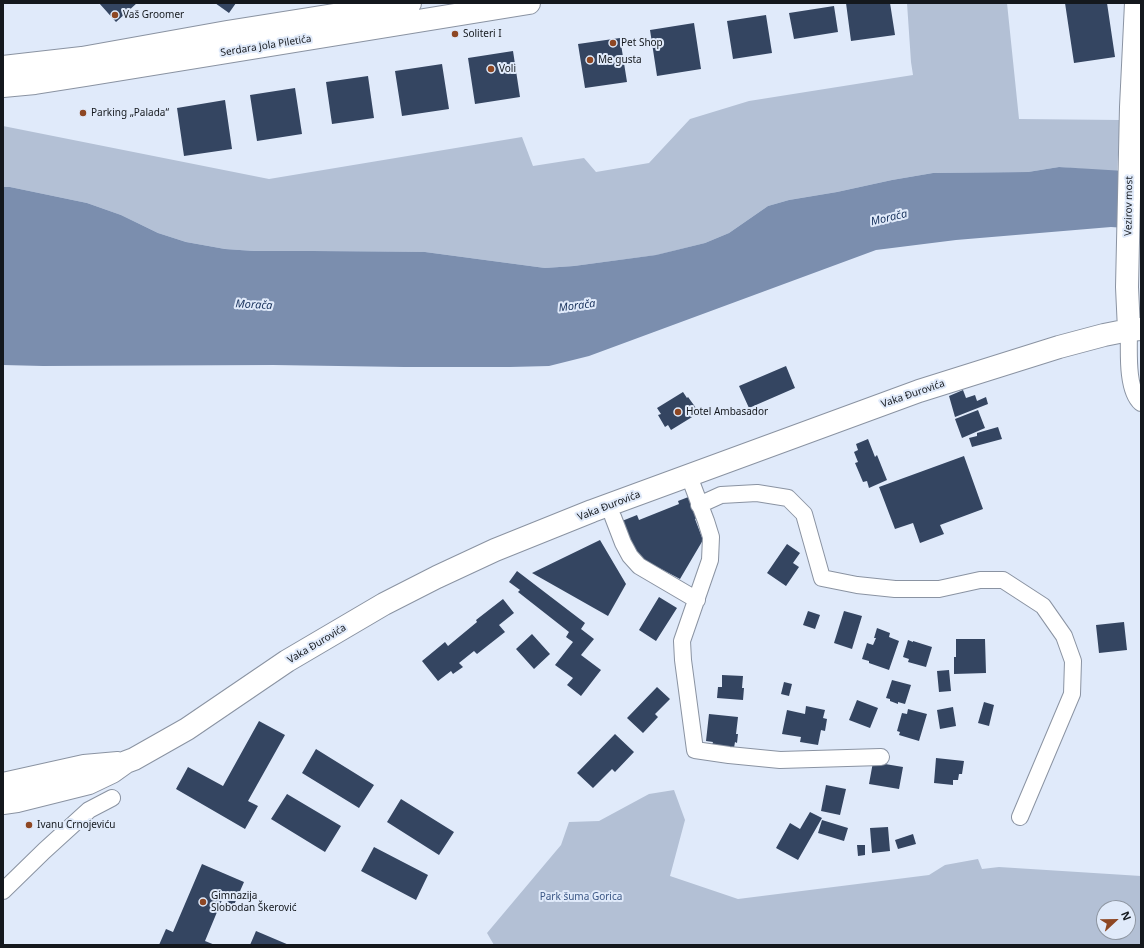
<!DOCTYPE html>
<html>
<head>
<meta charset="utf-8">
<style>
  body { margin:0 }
  #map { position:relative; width:1144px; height:948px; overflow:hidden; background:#e0eafa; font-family:"Noto Sans",sans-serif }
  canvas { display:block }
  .frame { position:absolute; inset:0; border:4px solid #14181d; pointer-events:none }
  .north { position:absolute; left:1096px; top:900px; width:40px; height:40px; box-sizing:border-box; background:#e0eafa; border:1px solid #8e96a2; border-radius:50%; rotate:68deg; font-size:11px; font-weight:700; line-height:16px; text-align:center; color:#14181d }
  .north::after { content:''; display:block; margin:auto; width:14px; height:18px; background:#8e4723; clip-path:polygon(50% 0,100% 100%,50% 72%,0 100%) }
</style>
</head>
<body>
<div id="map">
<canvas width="1144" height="948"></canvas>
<div class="frame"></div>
<div class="north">N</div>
</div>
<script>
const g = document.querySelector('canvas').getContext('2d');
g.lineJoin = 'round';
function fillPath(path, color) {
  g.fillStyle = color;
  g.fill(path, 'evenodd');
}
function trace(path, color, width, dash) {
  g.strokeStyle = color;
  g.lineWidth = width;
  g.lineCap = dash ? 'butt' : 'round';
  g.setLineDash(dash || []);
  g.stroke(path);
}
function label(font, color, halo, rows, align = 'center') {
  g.font = font + ' "Noto Sans",sans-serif';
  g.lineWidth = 4;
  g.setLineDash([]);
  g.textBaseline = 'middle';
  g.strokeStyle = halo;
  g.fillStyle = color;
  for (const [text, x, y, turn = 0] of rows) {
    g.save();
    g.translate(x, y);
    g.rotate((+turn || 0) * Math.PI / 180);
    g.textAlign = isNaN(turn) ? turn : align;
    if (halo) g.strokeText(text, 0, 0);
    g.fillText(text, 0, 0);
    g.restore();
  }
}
fillPath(new Path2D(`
  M907,3H1007L1019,119L1120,120L1117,172L1059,167L1028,172L933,173L892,180L837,192L789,200L768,206L729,233L705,243L657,255L574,266L545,268L425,252L254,251L225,249L186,242L158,233L121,215L87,203L10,187H3V126L269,179L522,137L533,166L584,158L596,172L649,163L690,119L749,101L913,75L911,62Z
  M674,790L685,820L670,876L738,899L929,875L945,865L978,859L982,869L999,867L1141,876V945H494L487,933L561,845L569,822L599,821L649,794ZM1104,908H1128V932H1104Z`), '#b3c0d5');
fillPath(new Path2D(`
  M1059,167L1141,172V229L1111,227L956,240L876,250L589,356L549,366L510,367H404L273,365L43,366L3,365V187H10L87,203L121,215L158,233L186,242L225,249L254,251H313L425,252L545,268L574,266L656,255L705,243L729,233L768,206L789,200L837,192L892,180L933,173L1028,172Z`), '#7b8eae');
fillPath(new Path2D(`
  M99,3H137L116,22Z
  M215,3H236L229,13Z
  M846,3H890L895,35L851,41Z
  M1065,3H1107L1115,57L1074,63Z
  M834,6L838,32L794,39L789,13Z
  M766,15L772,53L733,59L727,21Z
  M694,23L701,69L657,76L650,30Z
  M620,38L627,82L585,88L578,44Z
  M513,51L520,97L475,104L468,58Z
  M442,64L449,109L402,116L395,71Z
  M368,76L374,118L332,124L326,82Z
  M295,88L302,134L257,141L250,95Z
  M225,100L232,149L184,156L177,108Z
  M786,366L795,388L749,408L739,386Z
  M963,390L966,398L975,395L977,401L986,397L988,404L955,417L949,396Z
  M683,392L687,398L688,397L696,408L694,409L697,414L671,430L668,425L665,427L658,415L661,414L657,408Z
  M978,410L985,428L962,438L955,419Z
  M998,427L1002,439L972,447L969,438L977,436V433Z
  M868,439L875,457L877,455L887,480L869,488L867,481L863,482L855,463L858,462L854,452L858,450L856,444Z
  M964,456L983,509L940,525L944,534L920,543L913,523L895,529L879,487Z
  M691,496L700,517L695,519L703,540L680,579L629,552L617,523L637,515L639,520L679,504L678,501Z
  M600,540L626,584L608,616L532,573Z
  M787,544L800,553L793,563L799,567L786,586L767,573Z
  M517,571L585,623L581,629L594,639L581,655L601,670L581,696L567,685L573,678L555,665L573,642L566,637L569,632L518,592L520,590L509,582Z
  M659,597L677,608L656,641L639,630Z
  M503,599L514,613L499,625L505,632L477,654L474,651L459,663L463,667L453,674L451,671L438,681L422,661L445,642L448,646L477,622L476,620Z
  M808,611L820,615L815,629L803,625Z
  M844,611L862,616L852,649L834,643Z
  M1124,622L1127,650L1099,653L1096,625Z
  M877,628L890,633L889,637L899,641L889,670L869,663V661L862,659L867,643L873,645L876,638H874Z
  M532,634L550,654L534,669L516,649Z
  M956,639H985L986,673L954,674V657H956Z
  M908,640L913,642V641L932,647L926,667L908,662L909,659L903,657Z
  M949,670L951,691L939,692L937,671Z
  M722,675L743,676L742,688H744L743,700L717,698L718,687H722Z
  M892,680L911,685L905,704L898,702V704L890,701V699L886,698Z
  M784,682L792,684L789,696L781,694Z
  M657,687L670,699L655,714L658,717L643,733L627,718Z
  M857,700L878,708L870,728L849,720Z
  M984,702L994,705L989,726L978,723Z
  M806,706L825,710L823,718L827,719L825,731L821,730L818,745L800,742L801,737L782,734L787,710L805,714Z
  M953,707L956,726L940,729L937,710Z
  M908,709L927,714L919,741L899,735L900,732L897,731L902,713L907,714Z
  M709,714L738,717L736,734H738L737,743L735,742L734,748L712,745L713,742L706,741Z
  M259,721L285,735L248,801L258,806L245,829L176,789L188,767L223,786Z
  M615,734L634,752L615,772L612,769L593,788L577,773Z
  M316,749L374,785L359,808L302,773Z
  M936,758L964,761L962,774H959L958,780H953V785L934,783Z
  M873,762L903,767L899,789L869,784Z
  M826,785L846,789L840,815L821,811Z
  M287,794L341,826L325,852L271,819Z
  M401,799L454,832L439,855L387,822Z
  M810,812L822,818L798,860L776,848L790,823L800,829Z
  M822,820L848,828L844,841L818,833Z
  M888,827L890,851L872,853L870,828Z
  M913,834L916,844L898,849L895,840Z
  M857,845H865V855L858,856Z
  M374,847L428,875L416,900L361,871Z
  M202,864L244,882L234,905L222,900L205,941L215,945H159L166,929L173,932Z
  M256,931L289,945H250Z`), '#344561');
const street = new Path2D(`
  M1129,330C1129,349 1126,390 1141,403
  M689,476L706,521L711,537L710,560L682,641L683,660L695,750L729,755L780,760L881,757
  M699,505L721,495L757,493L788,498L804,514L822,578L857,585L895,589H939L980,580H1003L1043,606L1064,636L1073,661L1072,694L1020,817
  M613,517L623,543L630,556L639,566L697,600
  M3,891L44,851L89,810L112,798`);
const secondary = new Path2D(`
  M3,67L82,58L227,32L410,3
  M3,86L35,83L86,75L529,3
  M1129,330L1127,287L1131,107L1136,3
  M3,784L84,766L118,763
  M3,803L17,801L89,783L112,772L126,762L134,759L187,729L287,661L384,604L437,577L495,550L592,511L919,391L1059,347L1104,335L1129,330L1141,329`);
trace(street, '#8a93a2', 18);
trace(secondary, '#8a93a2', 24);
trace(street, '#fff', 16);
trace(secondary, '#fff', 22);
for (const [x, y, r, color] of [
  [115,15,4,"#8e4723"],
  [455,34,4,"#8e4723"],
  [613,43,4,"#8e4723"],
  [590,60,4,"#8e4723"],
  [491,69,4,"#8e4723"],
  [83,113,4,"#8e4723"],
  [678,412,4,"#8e4723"],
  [29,825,4,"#8e4723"],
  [203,902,4,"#8e4723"]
]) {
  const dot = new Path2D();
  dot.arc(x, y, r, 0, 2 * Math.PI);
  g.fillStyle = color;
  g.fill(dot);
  trace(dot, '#e0eafa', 1.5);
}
label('10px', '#14181d', '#e0eafa', [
  ["Vaš Groomer",123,15],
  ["Soliteri I",463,34],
  ["Pet Shop",621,43],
  ["Me gusta",598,60],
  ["Voli",499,69],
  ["Parking „Palada“",91,113],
  ["Hotel Ambasador",686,412],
  ["Ivanu Crnojeviću",37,825],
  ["Gimnazija",211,896],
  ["Slobodan Škerović",211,908]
], 'left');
label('10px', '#14181d', '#e0eafa', [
  ["Serdara Jola Piletića",266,46,-9],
  ["Vezirov most",1129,206,-89],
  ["Vaka Đurovića",913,394,-19],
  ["Vaka Đurovića",609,506,-21],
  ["Vaka Đurovića",317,644,-31]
]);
label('10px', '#3b5785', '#e0eafa', [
  ["Park šuma Gorica",581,897]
]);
label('italic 11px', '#18325c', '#e0eafa', [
  ["Morača",889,218,-13],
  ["Morača",254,305,3],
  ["Morača",577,306,-7]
]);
</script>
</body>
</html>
